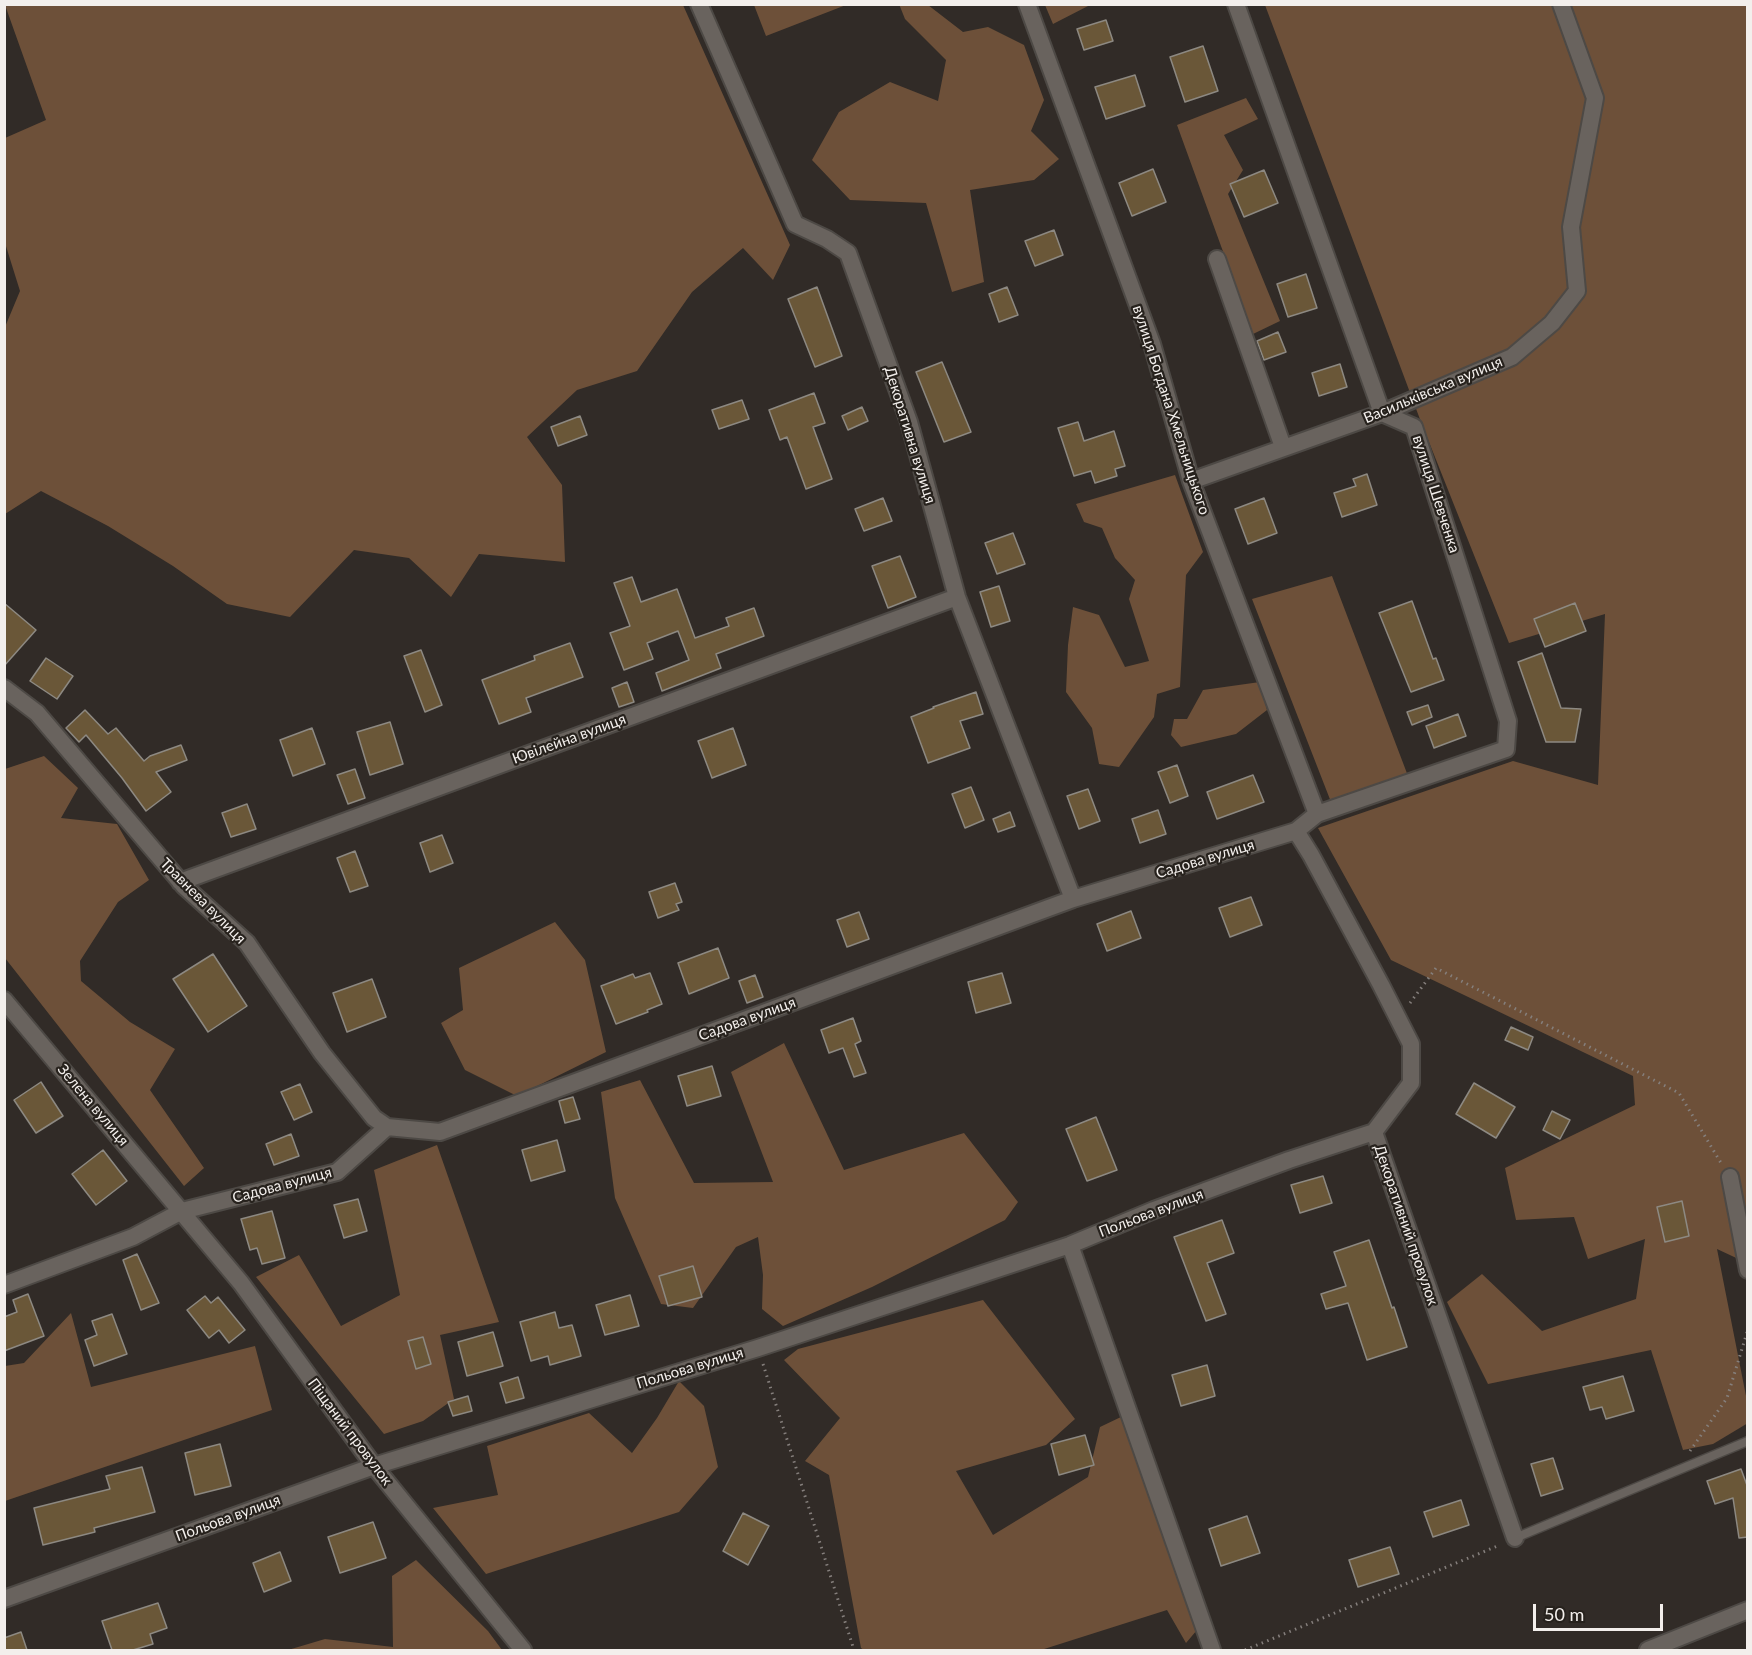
<!DOCTYPE html>
<html>
<head>
<meta charset="utf-8">
<style>
  body { margin:0 }
  #map { position:relative; width:1752px; height:1655px; overflow:hidden; background:#312b27; font-family:Lato,sans-serif }
  canvas { display:block }
  .frame { position:absolute; inset:0; border:6px solid #f3efec; pointer-events:none }
  .scale { position:absolute; left:1533px; top:1604px; width:130px; height:27px; box-sizing:border-box; border:3px solid #f3efec; border-top:0; padding-left:8px; font-size:18px; line-height:21px; white-space:nowrap; color:#f3efec; -webkit-text-stroke:4px #27221d; paint-order:stroke }
</style>
</head>
<body>
<div id="map">
<canvas width="1752" height="1655"></canvas>
<div class="frame"></div>
<div class="scale">50 m</div>
</div>
<script>
const g = document.querySelector('canvas').getContext('2d');
g.lineJoin = 'round';
function fillPath(path, color) {
  g.fillStyle = color;
  g.fill(path, 'evenodd');
}
function trace(path, color, width, dash) {
  g.strokeStyle = color;
  g.lineWidth = width;
  g.lineCap = dash ? 'butt' : 'round';
  g.setLineDash(dash || []);
  g.stroke(path);
}
function label(font, color, halo, rows, align = 'center') {
  g.font = font + ' Lato,sans-serif';
  g.lineWidth = 4.5;
  g.setLineDash([]);
  g.textBaseline = 'middle';
  g.strokeStyle = halo;
  g.fillStyle = color;
  for (const [text, x, y, turn = 0] of rows) {
    g.save();
    g.translate(x, y);
    g.rotate((+turn || 0) * Math.PI / 180);
    g.textAlign = isNaN(turn) ? turn : align;
    if (halo) g.strokeText(text, 0, 0);
    g.fillText(text, 0, 0);
    g.restore();
  }
}
fillPath(new Path2D(`
  M899,4L928,5L963,32L988,27L1024,45L1044,100L1031,131L1059,159L1034,180L970,190L984,282L952,292L926,203L850,200L812,160L839,112L890,82L938,101L946,60L905,19Z
  M5,5H683L790,245L773,280L743,248L692,292L637,371L577,390L527,437L562,485L565,562L479,554L451,597L409,558L354,550L290,617L227,604L173,566L108,526L41,491L5,514V327L20,291L5,243V138L46,120Z
  M754,5V4L846,5L766,36Z
  M1045,5H1090L1053,24Z
  M1265,5H1747V1263L1717,1249L1747,1401L1748,1423L1713,1444L1683,1450L1651,1350L1488,1384L1447,1302L1482,1274L1542,1331L1636,1299L1645,1239L1588,1259L1574,1217L1516,1220L1505,1168L1635,1105L1633,1076L1391,960L1318,828L1513,761L1598,785L1605,614L1509,643L1421,422Z
  M1246,98L1258,119L1224,135L1243,170L1228,194L1280,321L1253,334L1177,125Z
  M1175,475L1203,552L1186,575L1180,687L1157,694L1154,717L1119,767L1099,764L1092,728L1066,692L1068,645L1073,607L1099,615L1125,667L1149,661L1129,599L1135,580L1115,558L1102,528L1084,522L1076,504Z
  M1332,576L1408,776L1331,802L1252,599Z
  M1260,682L1267,710L1236,734L1181,747L1171,735L1174,719H1187L1203,690Z
  M44,756L78,788L61,818L117,824L149,880L118,902L80,961L81,981L130,1022L175,1049L150,1090L204,1168L184,1186L5,958V769Z
  M555,922L585,960L606,1052L517,1096L465,1070L441,1023L463,1010L459,968Z
  M784,1043L844,1170L964,1133L1018,1202L1005,1220L872,1287L783,1326L762,1309L763,1275L758,1237L736,1247L693,1308L661,1304L615,1198L601,1092L640,1080L694,1183L773,1182L731,1072Z
  M437,1145L499,1322L440,1335L454,1399L423,1421L384,1434L256,1277L299,1255L341,1326L400,1295L374,1170Z
  M983,1300L1075,1419L1046,1445L956,1471L993,1535L1088,1477L1100,1427L1123,1416L1197,1630L1186,1643L1167,1610L1041,1650H864L861,1648L829,1475L805,1461L840,1418L784,1360L798,1349Z
  M71,1313L91,1387L255,1346L272,1410L5,1501V1366L24,1363Z
  M679,1381L704,1406L718,1467L679,1512L486,1574L433,1508L498,1495L487,1446L589,1413L632,1453L657,1418Z
  M416,1560L488,1631L502,1650H288L325,1639L393,1647L392,1576Z`), '#6d5039');
const building = new Path2D(`
  M1106,20L1113,41L1084,50L1077,29Z
  M1203,46L1218,91L1185,102L1170,57Z
  M1135,75L1145,106L1106,119L1095,87Z
  M1153,169L1166,202L1132,216L1119,183Z
  M1264,170L1278,203L1244,217L1230,184Z
  M1054,230L1063,255L1035,266L1025,241Z
  M1306,274L1317,308L1288,317L1277,284Z
  M817,287L842,356L815,367L788,299Z
  M1007,287L1018,315L999,322L989,294Z
  M1278,332L1286,352L1264,360L1257,341Z
  M942,362L971,432L944,442L916,372Z
  M1340,364L1347,387L1319,396L1312,373Z
  M814,393L825,423L813,427L832,479L806,489L787,437L780,440L769,410Z
  M742,400L749,419L719,429L712,410Z
  M862,407L868,421L848,430L842,416Z
  M580,416L587,435L558,446L551,427Z
  M1078,422L1084,441L1114,431L1125,466L1115,469L1117,476L1095,483L1091,471L1074,476L1058,428Z
  M1367,474L1377,505L1342,517L1334,493L1356,486L1353,479Z
  M883,498L892,521L864,531L855,509Z
  M1264,498L1277,533L1248,544L1235,509Z
  M1013,533L1025,564L997,574L985,543Z
  M900,556L916,597L888,608L872,566Z
  M632,577L641,602L677,589L695,638L729,626L726,618L754,608L764,636L716,654L721,668L662,691L656,673L689,660L678,631L647,643L653,659L624,670L610,633L630,626L614,583Z
  M999,586L1010,621L991,627L980,592Z
  M1412,601L1433,659L1436,658L1444,680L1411,692L1379,613Z
  M4,603L36,630L4,666Z
  M1575,603L1586,631L1545,647L1534,619Z
  M570,643L583,677L526,698L531,712L499,724L482,680L535,660L534,656Z
  M421,650L442,705L425,712L404,656Z
  M1542,653L1561,708L1581,709L1575,742H1546L1518,662Z
  M46,658L73,676L57,699L30,681Z
  M627,682L634,702L619,707L612,688Z
  M976,692L983,714L960,721L970,748L928,763L911,717L934,708L933,707Z
  M1428,705L1432,717L1412,725L1407,712Z
  M85,710L108,734L116,728L144,761L150,756L181,745L187,760L156,772L171,792L146,811L122,778L86,735L79,742L66,728Z
  M1458,714L1466,736L1434,748L1426,726Z
  M390,722L403,764L370,775L357,732Z
  M312,728L325,764L293,776L280,740Z
  M733,728L746,765L712,778L698,741Z
  M1177,765L1188,796L1170,803L1158,772Z
  M355,769L365,798L348,804L337,775Z
  M1253,775L1264,802L1217,819L1207,792Z
  M971,787L984,820L965,828L952,794Z
  M1088,789L1100,821L1079,829L1067,796Z
  M247,804L256,829L231,837L222,813Z
  M1158,810L1166,834L1140,843L1132,819Z
  M1010,812L1015,826L998,832L993,819Z
  M442,835L453,863L430,872L420,843Z
  M355,851L368,886L350,892L337,858Z
  M675,883L682,902L676,904L679,910L658,918L649,892Z
  M1251,897L1262,925L1230,937L1219,908Z
  M1131,911L1141,938L1107,951L1097,924Z
  M859,912L869,939L847,947L837,920Z
  M718,948L729,978L689,994L678,963Z
  M213,954L247,1006L208,1032L173,979Z
  M650,973L662,1004L647,1010L648,1012L616,1024L601,986L633,974L635,978Z
  M1002,973L1011,1003L976,1013L968,982Z
  M755,975L763,997L747,1003L739,981Z
  M372,979L386,1017L347,1032L333,993Z
  M853,1018L861,1041L855,1044L866,1073L854,1077L843,1048L829,1053L821,1030Z
  M1511,1027L1533,1037L1528,1050L1505,1040Z
  M712,1066L721,1096L687,1106L678,1076Z
  M41,1082L63,1116L36,1133L14,1100Z
  M1474,1083L1515,1107L1496,1138L1456,1114Z
  M300,1084L312,1112L294,1120L281,1092Z
  M573,1097L580,1119L565,1123L559,1101Z
  M1552,1111L1570,1120L1560,1139L1543,1130Z
  M1096,1117L1117,1170L1087,1181L1066,1129Z
  M291,1134L299,1156L274,1165L266,1144Z
  M557,1140L565,1171L531,1181L522,1150Z
  M103,1150L127,1181L96,1205L72,1174Z
  M1323,1176L1332,1203L1300,1213L1291,1185Z
  M358,1199L367,1231L344,1238L334,1205Z
  M1682,1201L1689,1236L1665,1242L1657,1207Z
  M272,1211L285,1258L262,1264L257,1248L250,1250L241,1219Z
  M1222,1220L1234,1253L1207,1263L1226,1314L1206,1321L1174,1237Z
  M1369,1240L1392,1308L1394,1307L1407,1347L1367,1360L1348,1303L1326,1309L1321,1294L1346,1286L1334,1252Z
  M137,1254L159,1303L141,1310L123,1260Z
  M693,1266L702,1297L668,1306L659,1276Z
  M28,1294L44,1336L4,1351V1317L17,1312L13,1300Z
  M630,1295L639,1326L605,1335L596,1305Z
  M205,1296L211,1303L218,1297L245,1330L229,1343L219,1330L209,1338L187,1310Z
  M555,1312L559,1328L572,1325L581,1356L550,1365L548,1356L531,1361L520,1322Z
  M112,1314L127,1354L94,1366L85,1340L97,1335L92,1321Z
  M493,1332L503,1366L467,1376L458,1342Z
  M423,1337L431,1364L416,1369L408,1341Z
  M1207,1365L1215,1396L1181,1406L1172,1375Z
  M1623,1376L1634,1411L1606,1419L1602,1407L1590,1410L1583,1387Z
  M518,1377L524,1398L506,1403L500,1383Z
  M468,1396L472,1411L453,1416L448,1402Z
  M1085,1435L1094,1465L1059,1475L1051,1444Z
  M220,1444L231,1486L195,1495L185,1453Z
  M1553,1458L1563,1489L1541,1496L1531,1464Z
  M142,1467L155,1512L94,1528L95,1532L43,1545L34,1508L110,1489L106,1476Z
  M1741,1469L1748,1488V1537L1739,1538L1733,1498L1715,1504L1707,1481Z
  M1461,1500L1469,1525L1433,1537L1424,1512Z
  M743,1513L769,1526L748,1565L723,1551Z
  M1247,1516L1260,1553L1221,1566L1209,1529Z
  M373,1522L386,1558L340,1573L328,1537Z
  M1390,1547L1399,1574L1358,1587L1349,1560Z
  M280,1552L291,1581L264,1592L253,1563Z
  M158,1603L167,1628L150,1634L153,1644L133,1650H112L102,1621Z
  M21,1632L27,1650H4V1638Z`);
fillPath(building, '#6a5738');
trace(building, '#8d8982', 1.5);
const service = new Path2D(`
  M1515,1538L1748,1441`);
const minor = new Path2D(`
  M699,4L795,224L827,239L848,253L909,422L957,597L1073,899
  M1027,4L1152,344L1191,481L1317,814
  M1217,259L1283,447
  M1191,481L1382,413L1512,357L1552,323L1577,291L1571,227L1595,98L1561,4
  M4,688L37,713L184,886L247,943L322,1053L374,1118L387,1127
  M1296,831L1311,855L1381,985L1411,1044V1083L1374,1132L1515,1538
  M180,882L957,597
  M4,1000L241,1283L374,1466L523,1650
  M1730,1177L1748,1270
  M1070,1245L1212,1650
  M4,1285L133,1237L182,1211L337,1172L387,1127L440,1132L1073,899L1296,831L1317,814L1506,749L1508,721L1414,427L1382,413L1236,4
  M4,1599L374,1466L758,1348L1070,1245L1154,1210L1289,1160L1374,1132
  M1648,1650L1748,1610`);
trace(service, '#4d4945', 11);
trace(minor, '#4d4945', 20);
trace(new Path2D(`
  M1410,1003L1436,968L1679,1093L1721,1163
  M763,1364L854,1650
  M1690,1451L1727,1398L1748,1329
  M1245,1650L1500,1545`), '#857f7c', 3, [1.5, 4.5]);
trace(service, '#69635e', 8);
trace(minor, '#69635e', 16);
label('15px', '#f3efec', '#27221d', [
  ["Васильківська вулиця",1433,390,-23],
  ["вулиця Богдана Хмельницького",1171,410,72],
  ["Декоративна вулиця",910,435,73],
  ["вулиця Шевченка",1436,494,72],
  ["Ювілейна вулиця",569,739,-20],
  ["Садова вулиця",1205,859,-17],
  ["Травнева вулиця",203,901,45],
  ["Садова вулиця",747,1019,-20],
  ["Зелена вулиця",93,1105,50],
  ["Садова вулиця",282,1185,-15],
  ["Польова вулиця",1151,1213,-21],
  ["Декоративний провулок",1406,1225,71],
  ["Польова вулиця",690,1368,-17],
  ["Піщаний провулок",350,1432,53],
  ["Польова вулиця",228,1518,-20]
]);
</script>
</body>
</html>
